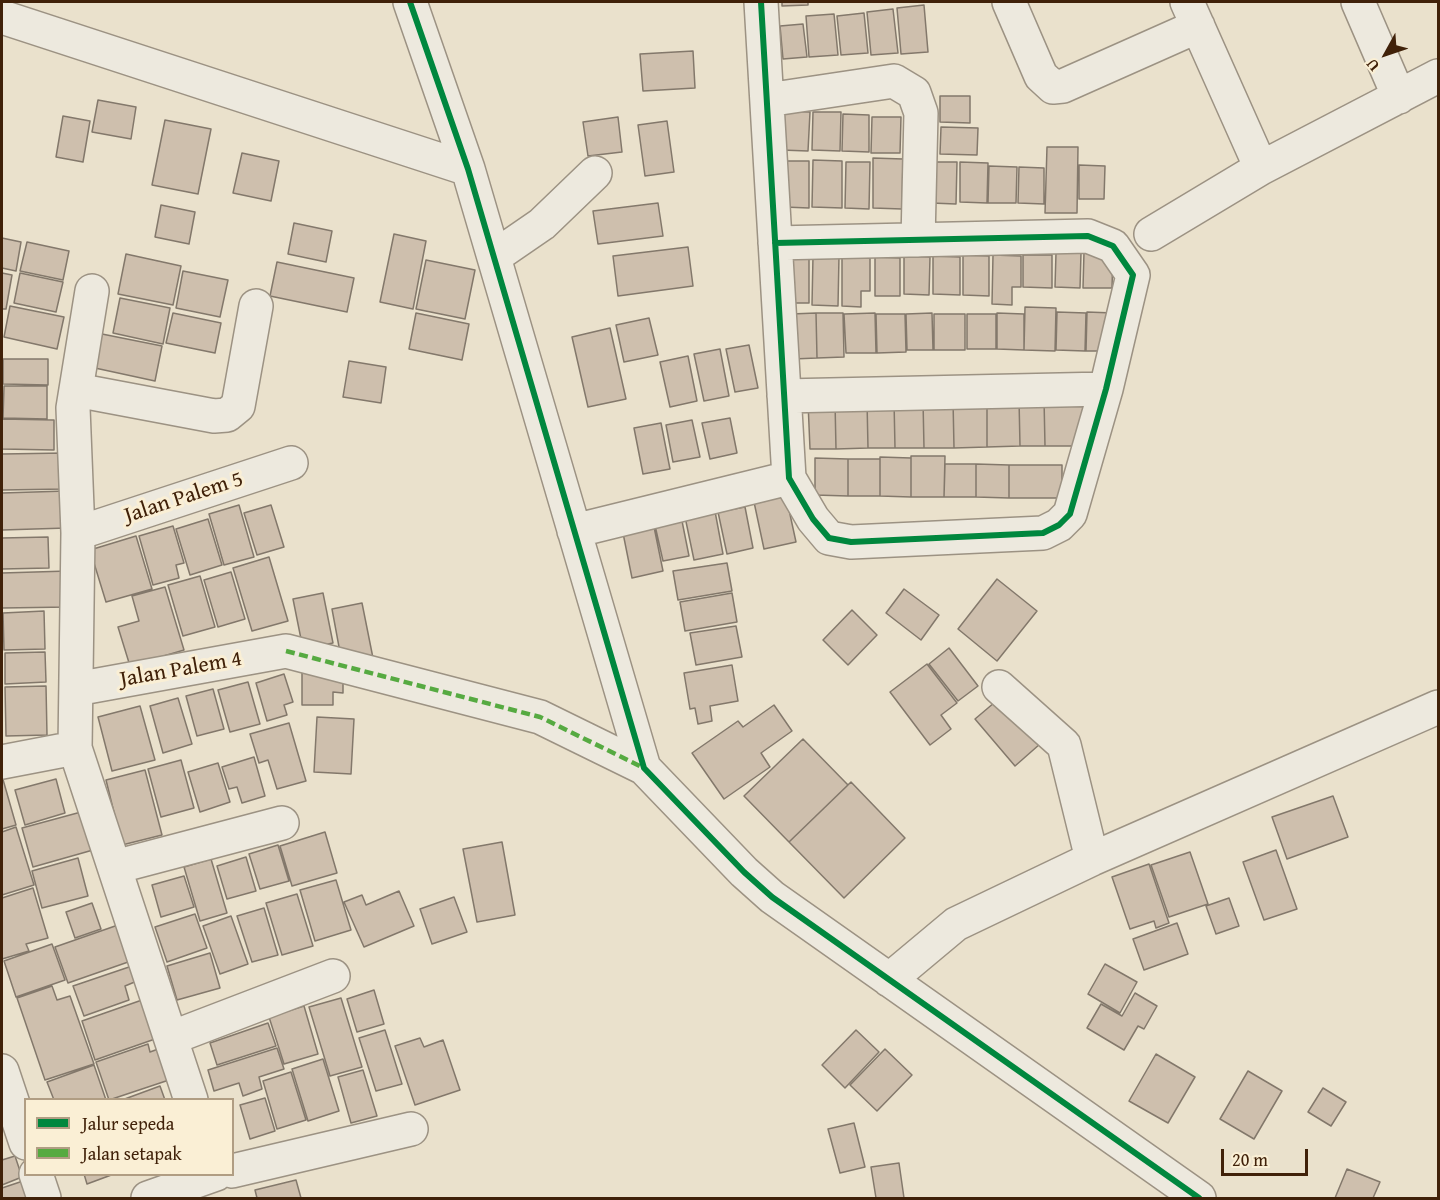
<!DOCTYPE html>
<html>
<head>
<meta charset="utf-8">
<style>
  body { margin:0 }
  #map { position:relative; width:1440px; height:1200px; overflow:hidden; background:#eae1cc; font-family:"Gentium Book Plus",serif }
  canvas { display:block }
  .frame { position:absolute; inset:0; border:3px solid #402109; pointer-events:none }
  .legend { position:absolute; left:24px; top:1098px; width:210px; height:78px; box-sizing:border-box; background:#faefd5; border:2px solid #b09d83; margin:0; padding:8px 10px; list-style:none; font-size:18px; color:#402109 }
  .legend li { display:flex; align-items:center; gap:12px; height:30px }
  .legend b { width:30px; border:2px solid #b09d83 }
  .north { position:absolute; left:1356px; top:24px; width:60px; height:60px; -webkit-text-stroke:4px #faefd5; paint-order:stroke; rotate:230deg; font-size:16px; font-weight:700; line-height:24px; text-align:center; color:#402109 }
  .north::after { content:''; display:block; margin:auto; width:21px; height:27px; background:#402109; clip-path:polygon(50% 0,100% 100%,50% 72%,0 100%) }
  .scale { position:absolute; left:1221px; top:1149px; width:87px; height:27px; box-sizing:border-box; border:3px solid #402109; border-top:0; padding-left:8px; font-size:18px; line-height:21px; white-space:nowrap; color:#402109; -webkit-text-stroke:4px #faefd5; paint-order:stroke }
</style>
</head>
<body>
<div id="map">
<canvas width="1440" height="1200"></canvas>
<div class="frame"></div>
<ul class="legend">
<li><b style="height:8px;background:#00873e"></b>Jalur sepeda</li>
<li><b style="height:8px;background:#56aa41"></b>Jalan setapak</li>
</ul>
<div class="north">U</div>
<div class="scale">20 m</div>
</div>
<script>
const g = document.querySelector('canvas').getContext('2d');
g.lineJoin = 'round';
function fillPath(path, color) {
  g.fillStyle = color;
  g.fill(path, 'evenodd');
}
function trace(path, color, width, dash) {
  g.strokeStyle = color;
  g.lineWidth = width;
  g.lineCap = dash ? 'butt' : 'round';
  g.setLineDash(dash || []);
  g.stroke(path);
}
function label(font, color, halo, rows, align = 'center') {
  g.font = font + ' "Gentium Book Plus",serif';
  g.lineWidth = 6;
  g.setLineDash([]);
  g.textBaseline = 'middle';
  g.strokeStyle = halo;
  g.fillStyle = color;
  for (const [text, x, y, turn = 0] of rows) {
    g.save();
    g.translate(x, y);
    g.rotate((+turn || 0) * Math.PI / 180);
    g.textAlign = isNaN(turn) ? turn : align;
    if (halo) g.strokeText(text, 0, 0);
    g.fillText(text, 0, 0);
    g.restore();
  }
}
const building = new Path2D(`
  M782,2H808V5L782,6Z
  M924,5L928,52L901,54L897,8Z
  M893,9L898,53L871,55L867,12Z
  M864,13L868,53L841,55L837,16Z
  M834,14L838,55L809,57L806,16Z
  M803,24L807,57L783,59L780,26Z
  M693,51L695,88L643,91L640,54Z
  M940,96H970V123L940,122Z
  M98,100L136,107L131,139L92,132Z
  M782,111L810,112L808,151L781,150Z
  M813,112H841L840,151L812,150Z
  M843,114L869,115V152L842,151Z
  M63,116L90,121L83,162L56,157Z
  M618,117L622,152L588,156L583,122Z
  M872,117H901L900,153H871Z
  M165,120L211,129L198,194L152,185Z
  M667,121L674,172L645,176L638,125Z
  M941,127L978,128L977,155L940,154Z
  M1047,147H1078L1077,213H1045Z
  M242,153L279,161L271,201L233,193Z
  M873,158L903,159L902,209L873,208Z
  M813,160L842,161V208L812,207Z
  M785,161H809V208L784,207Z
  M846,162H870L869,209L845,208Z
  M932,162H957L956,204L931,203Z
  M960,162L988,163L987,203L960,202Z
  M1079,165L1105,166L1104,199H1079Z
  M989,166L1017,167L1016,203H988Z
  M1019,167L1044,168V204L1018,203Z
  M658,203L663,236L598,244L593,211Z
  M161,205L195,212L189,244L155,237Z
  M294,223L332,231L326,262L288,254Z
  M394,234L426,241L413,309L380,302Z
  M2,238L21,242L16,271L2,268Z
  M27,242L69,251L63,280L20,271Z
  M688,247L693,286L618,296L613,256Z
  M1084,252H1113L1112,288H1083Z
  M1056,253H1081L1080,288L1055,287Z
  M126,254L181,266L173,305L118,294Z
  M963,255L989,256V296L963,295Z
  M993,255L1021,256V287H1012V305L992,304Z
  M1023,255H1052V288L1023,287Z
  M813,256H839L838,306L812,305Z
  M904,256L930,257L929,295L904,294Z
  M933,256L960,257V295L933,294Z
  M875,257L900,258V296H875Z
  M788,258H809V303H787Z
  M842,258H870V291H861V307L842,306Z
  M426,260L475,270L465,319L416,309Z
  M277,262L354,278L347,312L270,296Z
  M183,271L228,280L220,317L176,308Z
  M2,273L12,275L6,309H2Z
  M20,273L63,282L56,312L14,303Z
  M120,298L170,308L163,344L113,333Z
  M10,306L64,317L57,349L4,337Z
  M1025,307L1056,308L1055,351L1024,350Z
  M1057,312L1086,313L1085,351L1056,350Z
  M1087,312L1113,313L1112,351H1086Z
  M173,313L221,323L215,353L166,343Z
  M416,313L469,324L462,360L409,349Z
  M816,313H843L844,357L817,358Z
  M816,313L817,358L793,359L791,314Z
  M875,313L876,353H846L844,314Z
  M932,313L933,350H907L906,314Z
  M997,313L1024,314V350L997,349Z
  M876,314H905L906,352L877,353Z
  M934,314H965V350H934Z
  M967,314H996V349H967Z
  M649,318L658,355L624,362L616,325Z
  M610,328L626,399L588,407L572,337Z
  M102,334L162,346L155,381L95,368Z
  M749,345L758,388L735,392L726,349Z
  M720,349L729,396L704,401L694,354Z
  M688,356L697,401L670,407L660,362Z
  M3,359H48V385L3,384Z
  M349,361L386,367L381,403L343,397Z
  M4,386H47V419L3,418Z
  M1083,398L1084,446H1045L1044,399Z
  M1019,399H1044L1045,446H1020Z
  M1019,399L1020,446L987,447V400Z
  M953,400H987V447L954,448Z
  M953,400L954,448H924L923,401Z
  M867,401H894L895,448H868Z
  M867,401L868,448L836,449L835,402Z
  M894,401H923L924,448H895Z
  M808,402H835L836,449H810Z
  M730,418L737,453L710,459L702,423Z
  M2,419L54,420V450L2,449Z
  M692,420L700,457L673,462L666,425Z
  M661,423L670,469L643,474L634,428Z
  M65,453V489L2,490V454Z
  M911,456H945L944,497H911Z
  M880,457L911,458V497L880,496Z
  M815,458L848,459V496L815,495Z
  M848,459H880V496H848Z
  M945,464H976V497H944Z
  M976,464L1009,465V498L976,497Z
  M1009,465H1062V498H1009Z
  M66,491L67,528L2,530V493Z
  M786,496L796,542L764,549L754,502Z
  M239,505L254,557L224,565L209,514Z
  M271,505L284,547L257,555L244,513Z
  M714,506L723,554L694,560L684,512Z
  M745,507L753,548L727,554L718,512Z
  M681,516L689,556L663,561L654,521Z
  M652,517L663,571L632,578L621,523Z
  M208,519L222,565L190,575L176,529Z
  M173,526L184,563L176,565L179,578L153,585L139,536Z
  M136,536L152,589L106,602L90,550Z
  M48,537L49,568L2,569V538Z
  M269,557L288,621L252,631L233,568Z
  M727,563L732,591L678,600L673,571Z
  M68,571L69,607L2,608V573Z
  M231,572L245,619L218,627L204,580Z
  M200,576L215,627L183,636L168,585Z
  M997,579L1037,611L997,661L958,629Z
  M165,587L184,650L130,666L118,627L139,621L132,596Z
  M904,589L939,615L921,640L886,613Z
  M323,593L333,643L303,649L293,599Z
  M732,593L737,622L685,631L680,602Z
  M362,603L373,658L342,663L332,609Z
  M852,610L877,635L848,665L823,640Z
  M44,611L45,649L4,650L3,613Z
  M736,626L742,657L696,665L690,633Z
  M949,648L978,686L958,701L929,664Z
  M45,652L46,682L5,684V653Z
  M927,664L957,703L941,715L951,729L930,745L890,692Z
  M732,665L738,701L710,706L712,721L698,724L695,708L690,709L684,673Z
  M302,667L343,674V693L333,692V705H302Z
  M284,674L293,702L284,705L287,715L267,721L256,683Z
  M248,682L260,724L230,732L218,690Z
  M46,686L47,735L6,736L5,687Z
  M213,689L224,729L197,736L186,696Z
  M1001,697L1040,744L1015,766L975,719Z
  M178,698L192,744L163,753L150,706Z
  M774,705L792,731L761,753L770,767L724,799L692,753L738,721L743,727Z
  M140,706L155,760L112,771L98,717Z
  M317,717L354,719L351,774L314,772Z
  M289,723L306,781L277,789L268,760L259,763L250,734Z
  M803,739L848,785L789,842L744,796Z
  M254,757L265,796L242,803L237,787L229,789L222,767Z
  M181,760L194,808L161,817L148,769Z
  M218,763L230,802L200,812L188,772Z
  M145,770L162,835L122,845L106,780Z
  M2,776L16,825L2,829Z
  M56,779L65,813L25,825L15,790Z
  M851,782L905,838L844,898L789,842Z
  M1333,796L1348,837L1287,859L1272,817Z
  M81,812L93,850L33,867L22,828Z
  M16,827L34,885L2,895V832Z
  M325,832L337,873L292,886L280,846Z
  M502,842L515,915L477,922L463,849Z
  M278,845L289,881L260,889L249,854Z
  M1276,850L1297,909L1264,920L1243,862Z
  M1190,852L1208,904L1169,917L1151,865Z
  M246,857L256,891L227,899L217,866Z
  M78,858L88,896L42,908L32,871Z
  M211,859L227,913L200,921L184,867Z
  M1149,864L1169,923L1156,928L1154,921L1130,929L1112,877Z
  M184,876L194,907L161,917L152,885Z
  M336,880L351,930L315,941L300,890Z
  M33,888L48,938L26,944L29,951L2,959V898Z
  M399,891L414,926L364,947L344,902L362,895L366,905Z
  M297,894L313,946L282,955L266,903Z
  M454,897L467,932L432,944L420,909Z
  M1229,898L1239,926L1216,934L1206,906Z
  M92,903L101,929L75,938L66,912Z
  M264,908L278,955L252,962L237,916Z
  M195,914L207,948L167,962L155,927Z
  M231,916L248,964L220,974L203,926Z
  M1177,923L1188,954L1144,970L1133,939Z
  M118,925L131,961L68,983L55,947Z
  M52,944L65,980L16,997L4,961Z
  M210,953L220,988L177,1000L167,966Z
  M1105,964L1137,982L1120,1013L1088,994Z
  M132,966L137,981L125,986L129,1000L84,1016L73,986Z
  M52,986L57,1000L70,996L94,1064L45,1080L17,998Z
  M374,990L384,1024L357,1032L347,999Z
  M1135,993L1157,1006L1144,1029L1138,1026L1124,1050L1087,1028L1101,1004L1122,1016Z
  M341,998L362,1067L330,1076L309,1007Z
  M142,1000L155,1039L95,1060L82,1021Z
  M304,1006L318,1054L284,1064L269,1017Z
  M268,1023L276,1046L217,1065L210,1043Z
  M385,1030L402,1084L376,1091L359,1038Z
  M856,1030L879,1052L845,1088L822,1065Z
  M420,1038L424,1047L443,1040L460,1090L415,1105L395,1046Z
  M148,1044L150,1052L161,1048L172,1079L109,1100L96,1062Z
  M277,1048L284,1069L259,1077L262,1089L243,1096L239,1083L214,1091L208,1070Z
  M885,1049L912,1075L877,1111L850,1085Z
  M1156,1054L1195,1077L1168,1123L1129,1101Z
  M323,1059L339,1111L308,1121L292,1069Z
  M94,1065L106,1100H54L47,1082Z
  M363,1070L377,1116L351,1123L338,1077Z
  M1248,1071L1282,1091L1254,1139L1220,1119Z
  M291,1072L306,1120L277,1129L263,1081Z
  M160,1086L165,1100H122Z
  M1323,1088L1346,1102L1331,1126L1308,1112Z
  M265,1098L275,1131L250,1139L240,1105Z
  M854,1123L865,1167L840,1173L828,1129Z
  M15,1156L22,1177L2,1185V1160Z
  M899,1163L904,1198H876L871,1167Z
  M1347,1169L1380,1182L1373,1198H1335Z
  M84,1174H114L87,1184Z
  M32,1178L40,1198H2V1188Z
  M296,1180L301,1198H257L255,1190Z`);
fillPath(building, '#cebfad');
trace(building, '#83786b', 1.5);
const minor = new Path2D(`
  M410,2L468,169L644,768L744,872L772,897L1199,1198
  M761,2L789,478L813,519L829,538L851,542L1043,533L1059,525L1070,514L1106,389L1133,275L1113,246L1088,236L775,243
  M1009,2L1041,76L1053,87L1063,86L1198,26
  M1187,2L1261,168L1438,76
  M1358,2L1399,97
  M2,17L468,169
  M767,100L894,81L914,93L921,113L918,240
  M1151,234L1261,168
  M494,257L542,224L595,173
  M92,291L73,408L78,533L75,748L191,1100
  M76,390L214,416L227,415L238,406L256,306
  M784,396L1106,389
  M574,531L789,478
  M78,533L291,463
  M999,687L1064,745L1092,859
  M76,689L286,651L540,717L644,768
  M2,762L75,748
  M115,867L282,823
  M889,980L956,924L1092,859L1438,707
  M171,1038L333,976
  M2,1071L26,1143
  M232,1171L411,1129
  M36,1174L44,1198
  M148,1198L216,1174`);
trace(minor, '#9c9283', 36);
trace(minor, '#ede9de', 33);
trace(new Path2D(`
  M286,651L540,717L644,768`), '#56aa41', 4.5, [9, 4.5]);
trace(new Path2D(`
  M410,2L468,169L644,768L744,872L772,897L1199,1198
  M761,2L789,478L813,519L829,538L851,542L1043,533L1059,525L1070,514L1106,389L1133,275L1113,246L1088,236L775,243`), '#00873e', 6);
label('22px', '#402109', '#faefd5', [
  ["Jalan Palem 5",184,498,-18],
  ["Jalan Palem 4",181,670,-10]
]);
</script>
</body>
</html>
